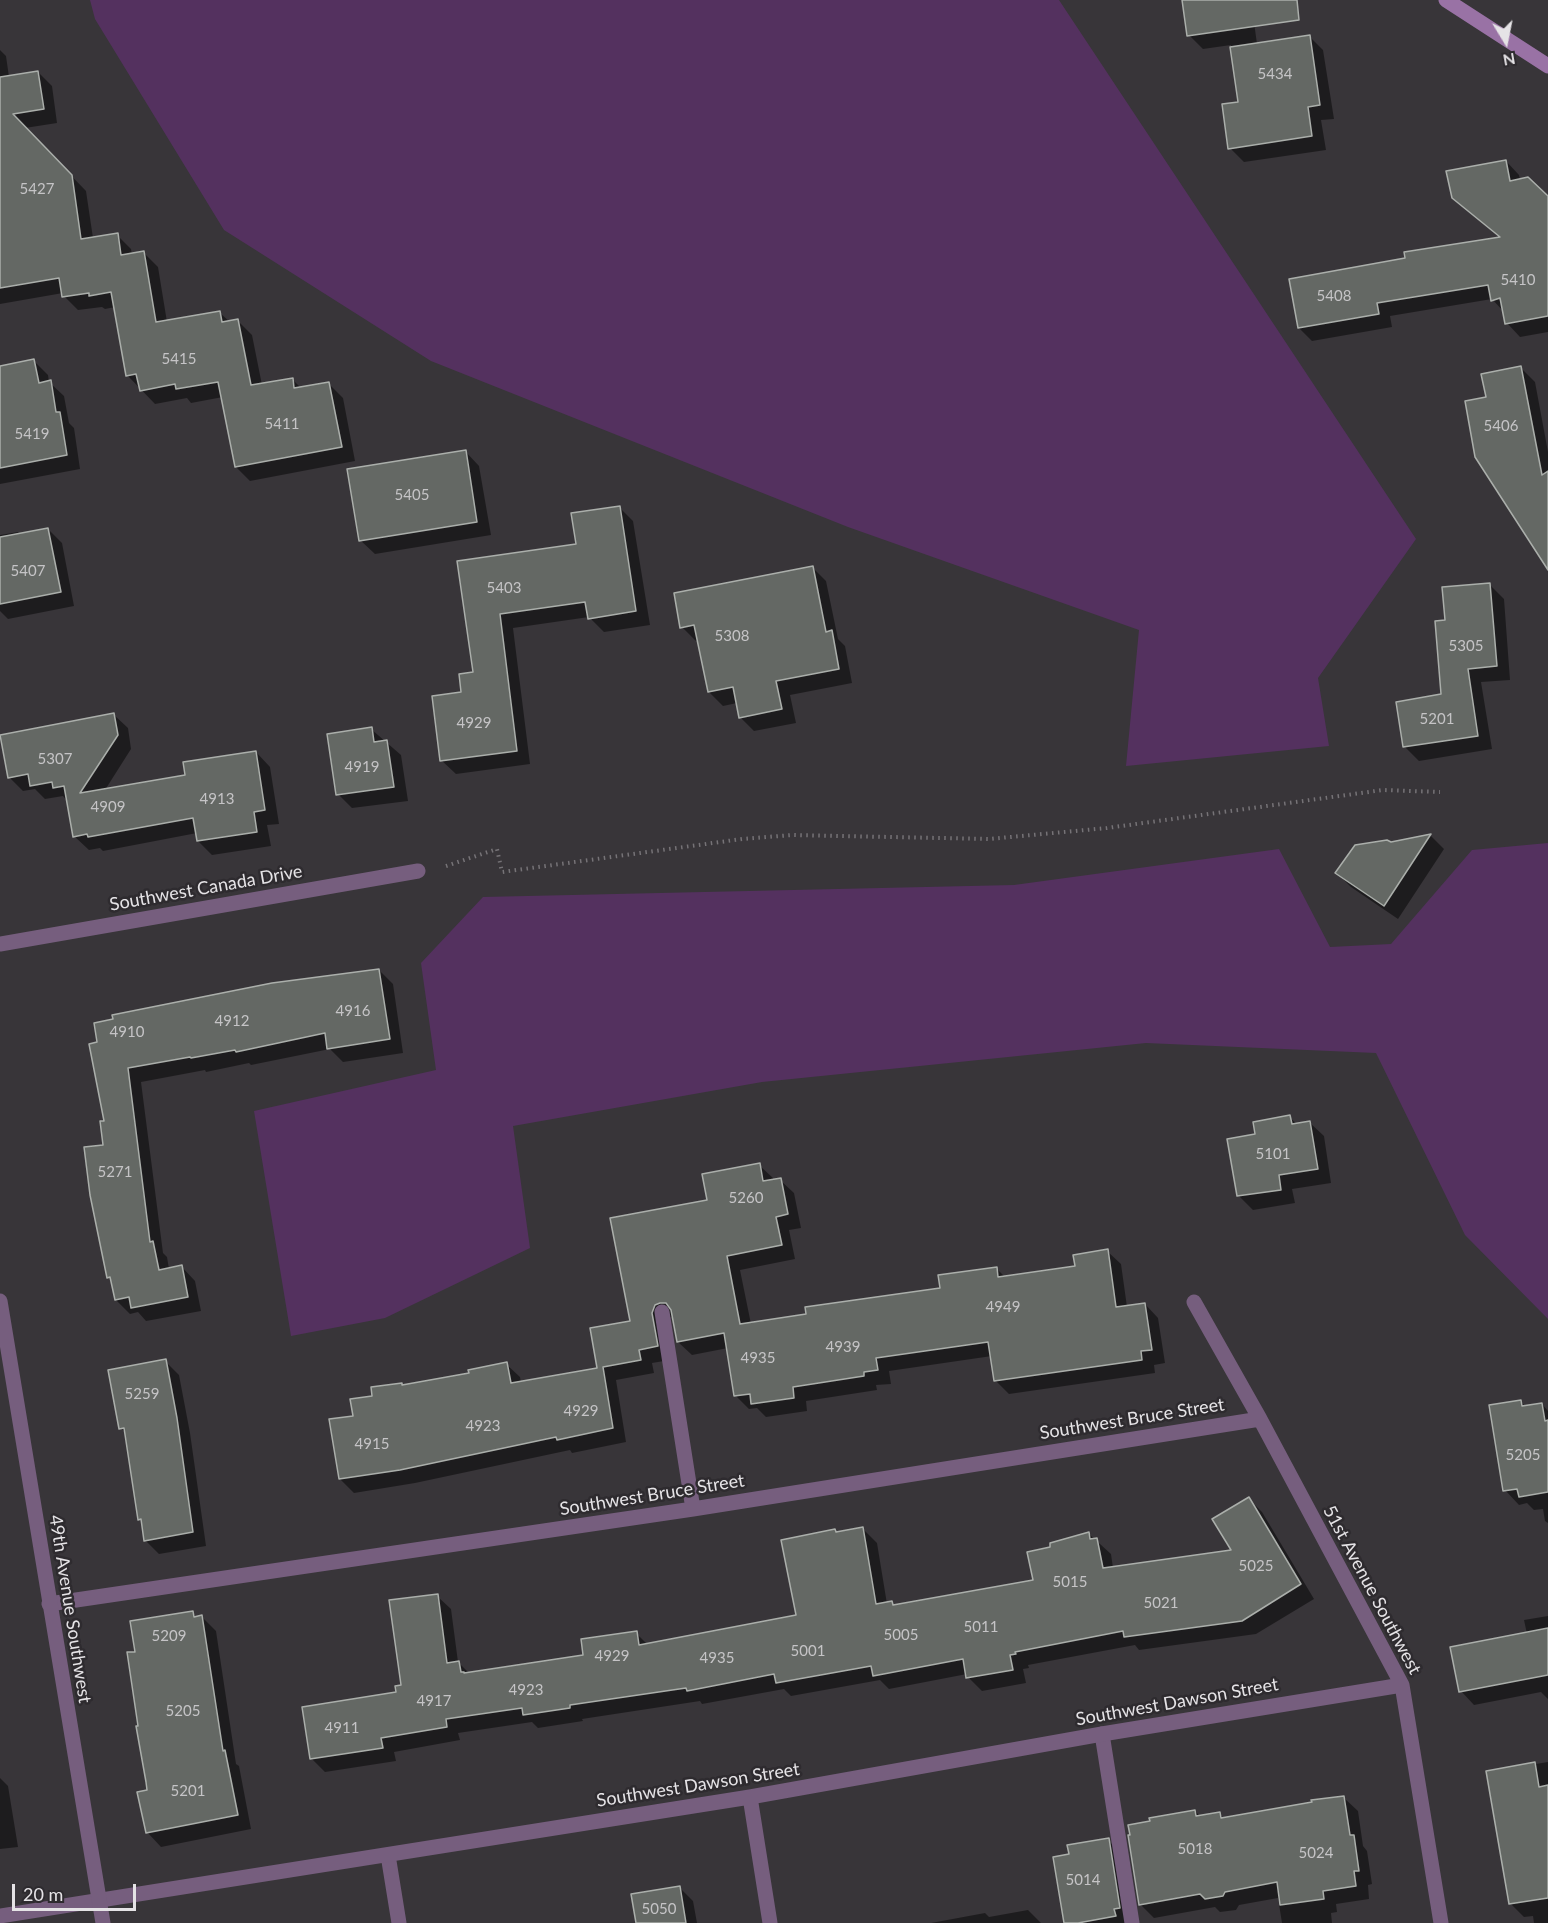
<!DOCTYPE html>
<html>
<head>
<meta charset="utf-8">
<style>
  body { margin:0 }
  #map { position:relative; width:1548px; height:1923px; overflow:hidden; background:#383539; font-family:Lato,sans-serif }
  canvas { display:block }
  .north { position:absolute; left:1476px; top:12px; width:60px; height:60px; -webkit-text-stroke:4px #2e2b2f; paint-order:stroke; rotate:170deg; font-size:16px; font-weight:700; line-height:24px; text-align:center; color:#e5e3e6 }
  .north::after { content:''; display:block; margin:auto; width:21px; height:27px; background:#e5e3e6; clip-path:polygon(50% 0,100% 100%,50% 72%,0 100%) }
  .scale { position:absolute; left:12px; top:1884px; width:124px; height:27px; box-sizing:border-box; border:3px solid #e5e3e6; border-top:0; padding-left:8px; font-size:18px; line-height:21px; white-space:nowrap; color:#e5e3e6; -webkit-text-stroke:4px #2e2b2f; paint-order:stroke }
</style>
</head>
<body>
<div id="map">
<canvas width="1548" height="1923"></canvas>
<div class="north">N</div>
<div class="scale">20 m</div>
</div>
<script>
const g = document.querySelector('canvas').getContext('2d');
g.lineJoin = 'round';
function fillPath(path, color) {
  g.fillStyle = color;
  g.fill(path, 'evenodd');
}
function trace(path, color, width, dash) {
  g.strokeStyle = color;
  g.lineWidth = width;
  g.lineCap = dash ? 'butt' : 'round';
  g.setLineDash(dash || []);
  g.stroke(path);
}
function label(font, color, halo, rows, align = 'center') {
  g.font = font + ' Lato,sans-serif';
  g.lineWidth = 5;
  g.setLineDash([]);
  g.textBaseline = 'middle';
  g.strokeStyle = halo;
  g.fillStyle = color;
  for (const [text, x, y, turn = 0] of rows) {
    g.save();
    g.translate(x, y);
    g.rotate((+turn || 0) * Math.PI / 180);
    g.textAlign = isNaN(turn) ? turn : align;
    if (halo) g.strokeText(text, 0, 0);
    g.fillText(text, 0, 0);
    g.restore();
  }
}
fillPath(new Path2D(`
  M90,0H1059L1416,539L1318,678L1329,746L1126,766L1139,630L848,527L431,361L224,230L95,19Z
  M1548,843V1319L1465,1235L1376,1053L1146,1043L762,1082L513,1126L530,1248L385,1318L291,1336L254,1111L436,1070L421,963L483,897L1014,885L1279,849L1330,947L1391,944L1472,850Z`), '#54315f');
fillPath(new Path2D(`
  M1183,0H1251L1257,44L1309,36L1323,50L1334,119L1321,120L1326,150L1244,162L1230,148L1240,103L1231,45L1203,49L1189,35Z
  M0,50L6,56L9,77L38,72L52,86L57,123L25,128L86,191L93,238L117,235L131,249L132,255L144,253L158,267L167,322L220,313L230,322L238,321L252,335L262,385L292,379L301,388L329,384L343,398L355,461L250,481L236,467L223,397L191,403L187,398L155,404L127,375L115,307L105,309L102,307L78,310L64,296L63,293L0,304Z
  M1506,161L1519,175L1520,180L1548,198V332L1520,337L1507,323L1504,312L1492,299L1390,316L1392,327L1312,341L1299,328L1507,240L1464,206V208L1453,197Z
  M34,361L48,375L49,382L64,396L69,423L74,428L80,469L0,484V367Z
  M1521,368L1535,382L1548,452V549L1488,398Z
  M465,451L479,466L491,535L375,554L360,540Z
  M619,507L633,521L650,625L604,632L589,617L513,628L530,764L456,774L441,760L463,694L475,673L459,562L578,545Z
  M48,529L62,543L74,606L8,619L0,611V535L18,532L21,535Z
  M812,567L826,581L838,639L845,646L852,683L790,695L796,723L754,731L740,717L737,703L723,706L709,692L699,640L696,641L682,627Z
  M1490,585L1504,599L1510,680L1481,682L1492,749L1419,761L1405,747L1442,695L1446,621Z
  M113,714L128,728L131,749L105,790L186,776L256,752L270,767L279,824L267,825L271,846L212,855L198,841L197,833L103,851L100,848L89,850L74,836L68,802L63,796L45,799L35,789L23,791L9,777Z
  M371,729L401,755L408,801L352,808L338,794Z
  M1431,836L1444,849L1398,919L1351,887L1337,873L1390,844Z
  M379,970L393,984L403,1053L343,1062L330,1049L251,1065L249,1063L206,1072L205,1070L141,1082L163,1253L167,1257L169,1269L181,1266L195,1281L201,1311L146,1321L138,1312L130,1314L116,1300L113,1282L108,1277L105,1122L90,1045Z
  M1289,1117L1297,1124L1309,1122L1324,1136L1331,1183L1292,1189L1295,1203L1253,1210L1239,1196L1257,1135Z
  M759,1165L773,1178V1181L780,1180L794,1193L801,1228L789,1230L795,1259L740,1270L751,1324L808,1316L942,1289L996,1268L1005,1277L1076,1267L1107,1251L1121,1264L1127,1307L1145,1304L1158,1318L1165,1363L1154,1365L1155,1373L1009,1394L995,1380L992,1356L889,1371L891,1384L876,1385L877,1390L806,1401L807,1411L766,1417L757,1408L749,1409L735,1395L728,1348L692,1355L678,1342L674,1316L669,1318L670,1360L652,1363L654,1373L616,1380L626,1442L572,1453L570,1450L415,1483L354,1493L340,1479L354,1417L373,1397L401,1384L403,1386L470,1374L506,1364L520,1377L521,1383L599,1369L632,1322L709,1201Z
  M165,1361L179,1375L190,1433L206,1546L159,1554L145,1540L143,1522L139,1519L126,1433L121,1428Z
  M1520,1401L1526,1407L1542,1404L1548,1411V1523L1545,1521L1543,1509L1534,1510L1527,1503L1519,1505L1505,1490Z
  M1249,1499L1262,1512L1314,1599L1256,1634L1139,1650L1135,1645L1028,1665L1029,1668L1023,1669L1026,1683L982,1691L968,1677L967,1674L889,1689L880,1680L791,1696L784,1689L702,1704L700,1701L582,1719L583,1721L538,1728L532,1722L458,1733L460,1740L394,1752L396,1761L325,1772L311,1758L398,1694L403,1686L437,1596L451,1609L458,1662L470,1674L585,1656L636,1633L648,1645L798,1617L835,1531L838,1534L863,1529L877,1543L887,1604L892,1603L895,1606L1035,1582L1052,1548L1089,1534L1111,1554L1113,1568L1233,1552Z
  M192,1613L197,1618L202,1617L216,1631L236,1764L239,1766L251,1829L161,1847L147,1832L148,1791L137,1653Z
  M1548,1616V1699L1541,1692L1474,1705L1461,1691L1527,1634L1524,1620Z
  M1548,1762V1923H1534L1533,1916L1524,1917L1510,1903L1487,1772Z
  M0,1778L8,1786L18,1847L0,1849Z
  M1344,1798L1358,1811L1363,1846L1367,1851L1372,1884L1368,1885L1369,1899L1336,1904L1337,1912L1331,1913L1332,1923H1282L1278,1898L1239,1905L1236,1910L1220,1912L1215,1907L1154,1918L1140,1904L1195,1811L1201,1817L1219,1814L1225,1819Z
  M1108,1840L1122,1854L1128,1923H1066L1071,1856Z
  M679,1887L693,1901L697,1923H637Z
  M1028,1910L1041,1923H931L985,1913L989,1917Z`), '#0007');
const building = new Path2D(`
  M1182,0H1297L1299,20L1187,36Z
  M1310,35L1320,105L1308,107L1312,136L1228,149L1222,104L1238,102L1230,47Z
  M38,71L44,109L13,114L72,175L81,239L118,233L121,255L144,251L156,322L220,311L222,322L238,319L251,385L293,378L294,388L329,382L342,447L235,467L218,382L176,389L175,384L140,391L136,374L126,376L111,292L89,296V293L62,297L59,278L0,288V77Z
  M1506,160L1510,181L1528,177L1548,196V316L1505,324L1500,298L1491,301L1488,285L1377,303L1379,314L1298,328L1289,279L1405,258L1404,252L1500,237L1452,198L1446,171Z
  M34,359L39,383L51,380L56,412H60L67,455L0,468V366Z
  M1521,366L1542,475L1548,471V570L1475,457L1465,401L1486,397L1481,374Z
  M466,450L477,522L359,541L347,469Z
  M620,506L636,611L588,619L585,602L500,614L517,751L440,761L432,696L461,692L459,674L473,672L457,561L576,544L571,513Z
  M48,528L61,592L0,604V537Z
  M813,566L826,632L832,630L839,669L776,681L782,709L739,718L733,687L708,692L694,625L680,628L674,593Z
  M1490,583L1497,666L1468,669L1478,736L1403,747L1396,702L1441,694L1435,621L1445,620L1442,587Z
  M114,713L118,735L80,793L185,775L183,762L256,751L265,810L254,812L257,832L197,841L193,818L88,837L87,834L73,837L64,786L53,788L52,782L30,786L28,774L8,778L0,735Z
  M372,727L374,742L387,740L394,787L336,795L327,734Z
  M1431,834L1384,906L1335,873L1355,845L1387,840L1391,842Z
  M379,969L390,1039L327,1049L325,1033L236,1052L235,1050L191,1058L190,1057L128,1068L150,1242L153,1241L159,1270L182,1265L188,1297L131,1308L129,1297L115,1300L110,1277L107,1278L90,1195L84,1147L103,1145L100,1121H104L89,1044L97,1042L94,1023L113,1019L112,1015L272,983Z
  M1290,1115L1292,1124L1310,1121L1318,1169L1279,1175L1281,1190L1237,1196L1227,1139L1255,1134L1253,1122Z
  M760,1163L763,1181L781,1178L788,1214L776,1217L782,1245L727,1256L740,1324L806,1314L805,1307L940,1288L938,1275L997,1267L998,1277L1075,1266L1073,1255L1108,1249L1116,1307L1145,1303L1152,1350L1141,1351L1142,1360L994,1381L988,1342L876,1358L878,1370L864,1372V1376L793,1387L794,1398L751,1404L750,1394L734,1396L724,1333L677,1342L671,1310L666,1303H660L655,1305L652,1313L658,1346L639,1350L641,1360L603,1367L613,1428L557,1440L556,1437L400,1470L339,1479L329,1419L353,1416L350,1399L372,1396L371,1387L402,1383V1385L469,1373L468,1370L507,1362L511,1383L597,1368L590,1328L630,1321L610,1218L707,1200L702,1174Z
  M166,1359L177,1418L193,1532L144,1541L141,1519L138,1520L124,1428L119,1429L108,1370Z
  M1521,1400L1522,1406L1542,1403L1545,1421L1548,1420V1492L1519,1497L1517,1489L1503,1491L1489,1405Z
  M1249,1497L1301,1584L1242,1621L1124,1637L1123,1631L1015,1652L1016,1654L1010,1655L1013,1670L966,1678L963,1659L873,1676L871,1666L776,1683L774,1674L687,1691L686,1688L570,1705V1708L523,1715L522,1708L446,1719L447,1727L381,1738L383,1748L310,1759L302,1707L396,1692L395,1686L401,1685L389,1600L438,1594L447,1663L459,1661L461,1672H464V1673L583,1655L581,1639L637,1631L639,1645L796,1615L781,1540L835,1529L836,1532L863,1527L876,1604L892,1601L893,1605L1033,1580L1027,1552L1050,1547V1543L1089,1532L1090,1539L1097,1538L1103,1568L1231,1550L1212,1519Z
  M193,1611L194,1617L202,1615L223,1751L225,1750L238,1815L146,1833L137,1792L147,1790L146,1782L136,1726H138L127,1652H135L130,1621Z
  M1548,1628V1675L1459,1692L1450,1647Z
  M1535,1762L1539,1787L1548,1785V1898L1509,1904L1486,1771Z
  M1344,1796L1350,1835H1354L1359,1871H1354L1356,1886L1323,1891L1324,1899L1280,1905L1277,1882L1225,1892L1223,1896L1205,1899L1200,1894L1139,1905L1128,1835H1130L1128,1825L1150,1821L1149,1818L1195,1810L1196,1816L1220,1812L1221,1818L1312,1802L1311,1800Z
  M1109,1838L1120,1908L1114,1909L1116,1916L1078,1923H1064L1053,1857L1069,1854L1067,1845Z
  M680,1886L686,1923H636L631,1894Z`);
fillPath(building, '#646864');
trace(building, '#abafab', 1.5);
trace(new Path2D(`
  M446,866L497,849L502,872L742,839L792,835L989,839L1107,828L1383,790L1440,792`), '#767377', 4, [1.5, 4.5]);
trace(new Path2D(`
  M1102,1734L1132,1923
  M388,1855L399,1923`), '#765e7e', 15);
trace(new Path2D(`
  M0,944L418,871
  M1194,1302L1260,1419L1402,1685L1441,1923
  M662,1312L693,1509
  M49,1604L693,1509L1260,1419
  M750,1797L770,1923
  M0,1916L750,1797L1102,1734L1402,1685`), '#765e7e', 15);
trace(new Path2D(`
  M0,1301L103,1923`), '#765e7e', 15);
trace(new Path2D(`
  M1446,0L1548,66`), '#9972a5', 15);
label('15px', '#c5c4c6', null, [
  ["5434",1275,74],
  ["5427",37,189],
  ["5410",1518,280],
  ["5408",1334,296],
  ["5415",179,359],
  ["5411",282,424],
  ["5406",1501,426],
  ["5419",32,434],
  ["5405",412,495],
  ["5407",28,571],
  ["5403",504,588],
  ["5308",732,636],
  ["5305",1466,646],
  ["5201",1437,719],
  ["4929",474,723],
  ["5307",55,759],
  ["4919",362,767],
  ["4913",217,799],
  ["4909",108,807],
  ["4916",353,1011],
  ["4912",232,1021],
  ["4910",127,1032],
  ["5101",1273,1154],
  ["5271",115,1172],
  ["5260",746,1198],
  ["4949",1003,1307],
  ["4939",843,1347],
  ["4935",758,1358],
  ["5259",142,1394],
  ["4929",581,1411],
  ["4923",483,1426],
  ["4915",372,1444],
  ["5205",1523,1455],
  ["5025",1256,1566],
  ["5015",1070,1582],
  ["5021",1161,1603],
  ["5011",981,1627],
  ["5005",901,1635],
  ["5209",169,1636],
  ["5001",808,1651],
  ["4929",612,1656],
  ["4935",717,1658],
  ["4923",526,1690],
  ["4917",434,1701],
  ["5205",183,1711],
  ["4911",342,1728],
  ["5201",188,1791],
  ["5018",1195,1849],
  ["5024",1316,1853],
  ["5014",1083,1880],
  ["5050",659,1909]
]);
label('18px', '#e5e3e6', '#2e2b2f', [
  ["Southwest Canada Drive",206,888,-10],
  ["Southwest Bruce Street",1132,1419,-9],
  ["Southwest Bruce Street",652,1495,-9],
  ["51st Avenue Southwest",1372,1590,62],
  ["49th Avenue Southwest",70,1609,81],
  ["Southwest Dawson Street",1177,1702,-10],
  ["Southwest Dawson Street",698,1785,-9]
]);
</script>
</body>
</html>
